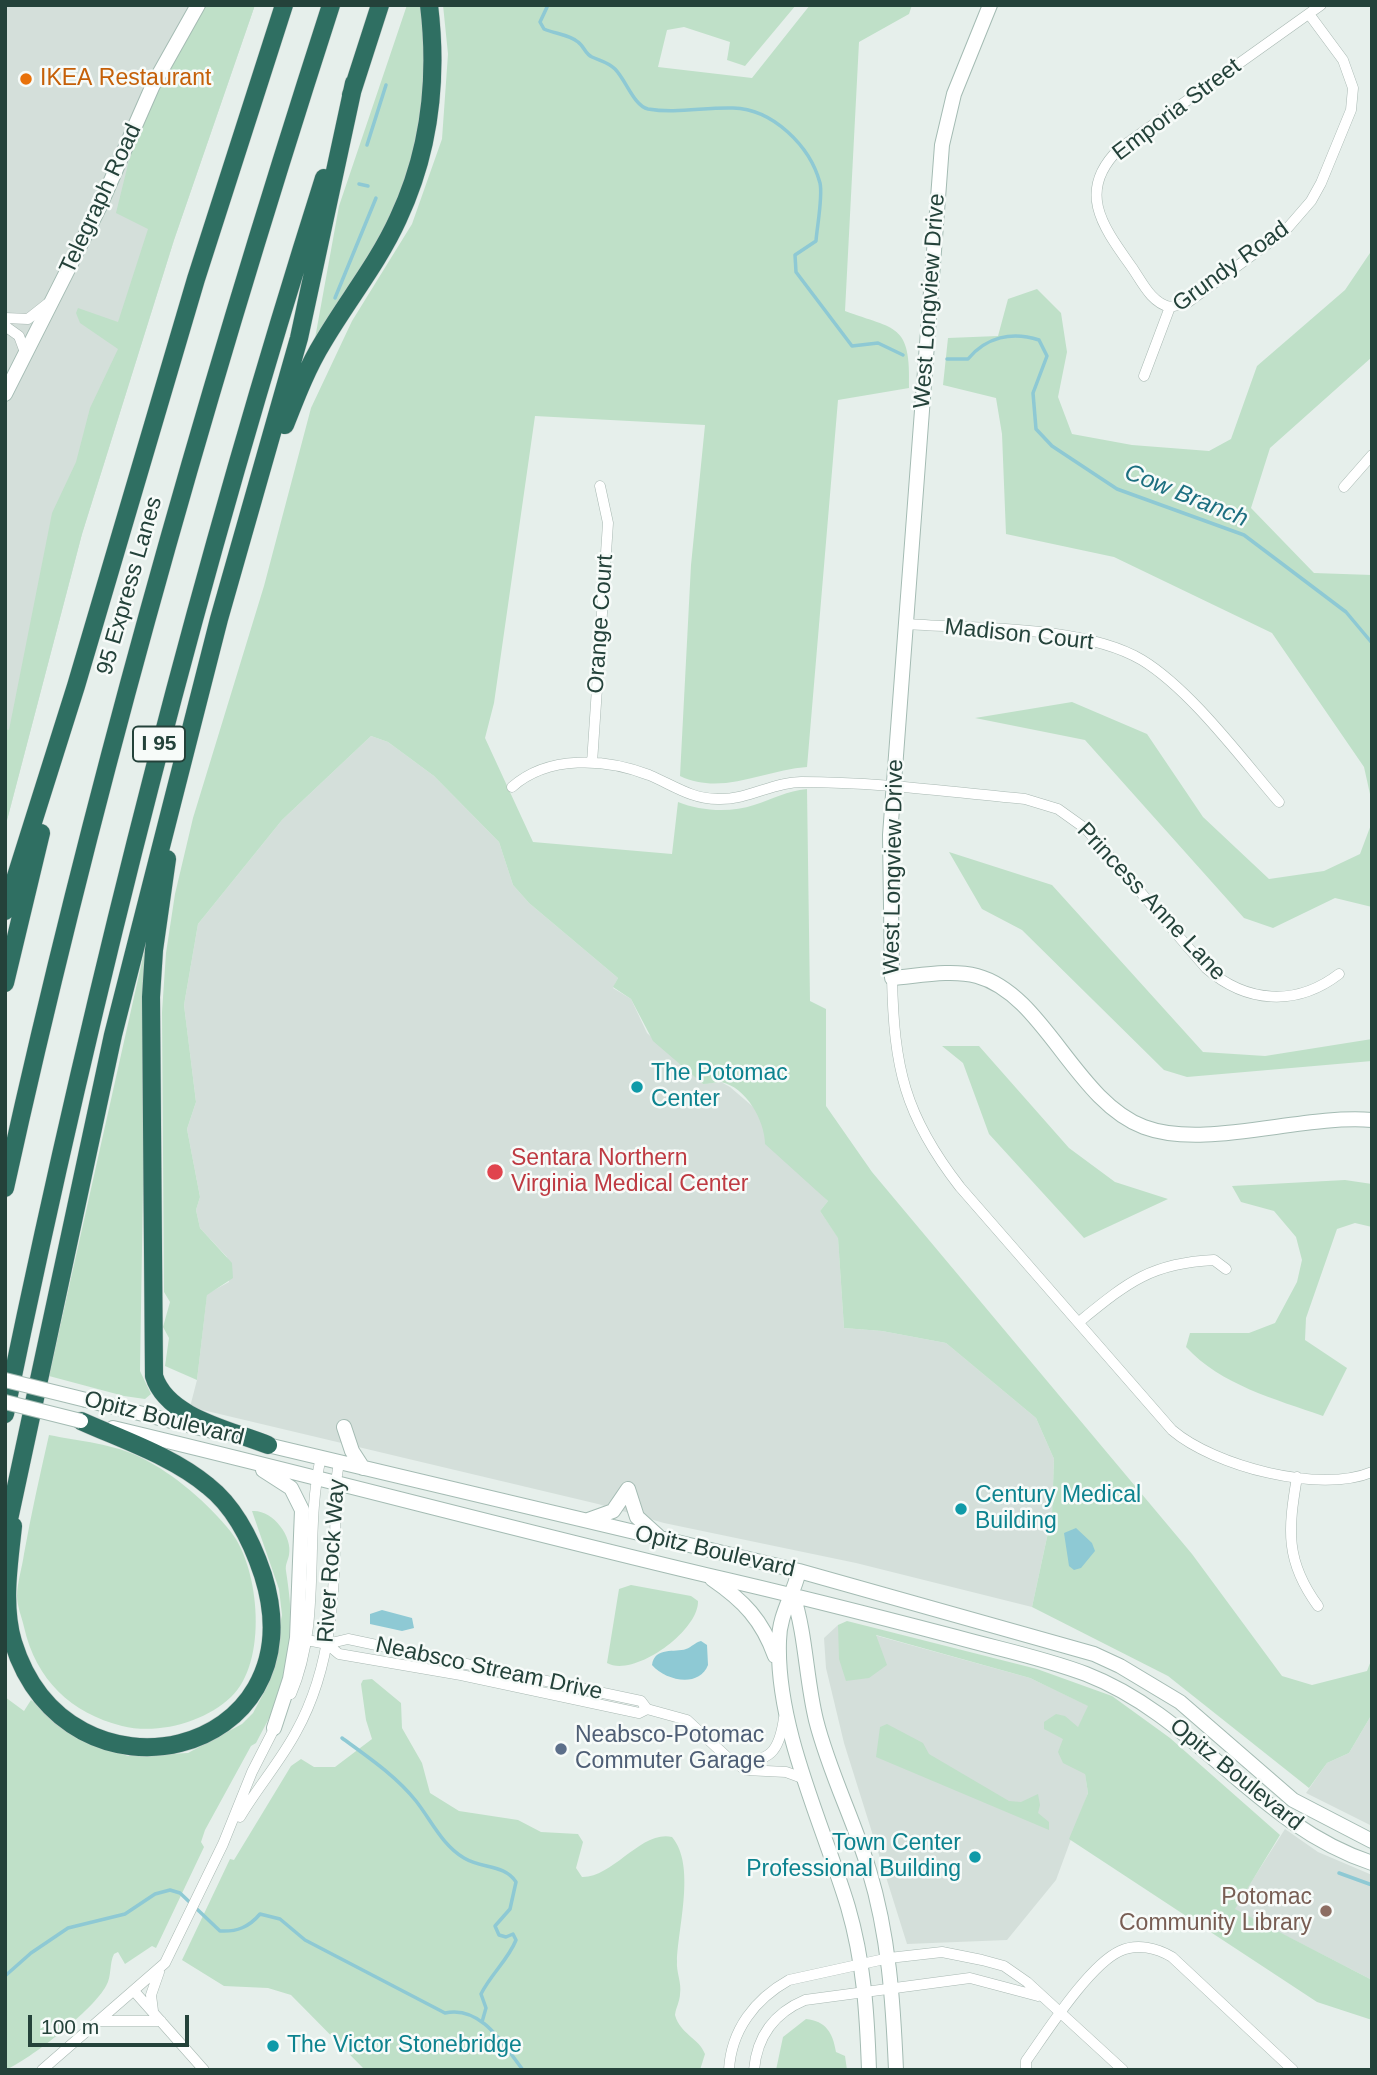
<!DOCTYPE html>
<html>
<head>
<meta charset="utf-8">
<style>
  body { margin:0 }
  #map { position:relative; width:1377px; height:2075px; overflow:hidden; background:#e6efeb; font-family:Helvetica,sans-serif }
  canvas { display:block }
  .frame { position:absolute; inset:0; border:7px solid #24423a; pointer-events:none }
  .scale { position:absolute; left:28px; top:2015px; width:161px; height:32px; box-sizing:border-box; border:4px solid #24423a; border-top:0; padding-left:9px; font-size:21px; line-height:24px; white-space:nowrap; color:#24423a; -webkit-text-stroke:5px #f7fbf9; paint-order:stroke }
</style>
</head>
<body>
<div id="map">
<canvas width="1377" height="2075"></canvas>
<div class="frame"></div>
<div class="scale">100 m</div>
</div>
<script>
const g = document.querySelector('canvas').getContext('2d');
g.lineJoin = 'round';
function fillPath(path, color) {
  g.fillStyle = color;
  g.fill(path, 'evenodd');
}
function trace(path, color, width, dash) {
  g.strokeStyle = color;
  g.lineWidth = width;
  g.lineCap = dash ? 'butt' : 'round';
  g.setLineDash(dash || []);
  g.stroke(path);
}
function label(font, color, halo, rows, align = 'center') {
  g.font = font + ' Helvetica,sans-serif';
  g.lineWidth = 5;
  g.setLineDash([]);
  g.textBaseline = 'middle';
  g.strokeStyle = halo;
  g.fillStyle = color;
  for (const [text, x, y, turn = 0] of rows) {
    g.save();
    g.translate(x, y);
    g.rotate((+turn || 0) * Math.PI / 180);
    g.textAlign = isNaN(turn) ? turn : align;
    if (halo) g.strokeText(text, 0, 0);
    g.fillText(text, 0, 0);
    g.restore();
  }
}
fillPath(new Path2D(`
  M5,5H255L174,240L82,534L5,828Z
  M371,736L388,742L434,776L499,842L513,885L529,903L618,978L613,988L631,999L647,1033L703,1084L721,1082L730,1087L758,1111L765,1128L828,1201L820,1211L838,1237L844,1328L882,1331L946,1343L1036,1418L1054,1459L1052,1514L1032,1607L856,1563L664,1523L598,1504L190,1407L197,1380L207,1294L229,1282L227,1257L200,1228L196,1210L200,1197L187,1129L196,1102L184,1005L198,924L282,820Z
  M838,1625L1030,1678L1089,1706L1078,1728L1088,1793L1056,1880L1007,1940L907,1944L844,1743L826,1668L824,1638Z
  M1372,1714V1826L1306,1793L1327,1763L1349,1753Z
  M1285,1829L1318,1852L1372,1875V1980L1234,1909Z`), '#d4dfda');
fillPath(new Path2D(`
  M206,5H255L174,240L82,534L5,828V729L9,730L52,513L76,462L90,408L118,349L80,323L76,313L78,308L118,322L148,229L116,213L131,152L160,84Z
  M407,5H422C423,32 427,59 427,86C425,182 363,267 314,344L339,206Z
  M443,5H796L745,66L727,60L730,42L684,27L667,30L658,67L752,78L810,5H912L909,14L859,42L845,311C896,330 911,323 909,388L838,400L807,767C764,770 722,796 680,776L691,565L705,425L535,416L494,703L485,738L533,842L672,854L678,802C700,811 731,813 754,805C773,799 787,791 807,789L810,1001L826,1009V1106L872,1172L1192,1554L1282,1676L1312,1685L1367,1671L1372,1658V1714L1349,1753L1327,1763L1309,1788L1168,1676L1032,1607L1052,1514L1054,1459L1036,1418L946,1343L882,1331L844,1328L838,1238L820,1211L828,1201L765,1144C765,1121 746,1087 721,1082C716,1082 709,1084 703,1084L653,1041L631,999L613,987L618,978L529,903L513,885L499,842L434,776L388,742L371,736L282,820L198,924L184,1005L196,1102L187,1129L200,1197L196,1210L200,1228L232,1263L233,1278L207,1295L197,1380L165,1366L169,1338L163,1327L170,1302L164,1292L162,1012L166,953L175,894L193,818L264,586L311,408L352,321L412,224L442,139L448,54Z
  M1372,250V357L1270,448L1251,508L1314,573L1372,575V803L1364,767L1272,633L1114,557L1006,534L1002,434L996,398L943,385L948,338L998,336L1008,299L1037,289L1061,313L1067,352L1058,397L1072,434L1132,445L1209,451L1231,439L1257,366L1345,290Z
  M1072,702L1147,734L1203,817L1269,879L1324,871L1360,854L1372,822V907L1335,898L1273,928L1244,918L1085,740L975,718Z
  M949,852L1052,885L1203,1052L1265,1056L1372,1039V1061L1187,1077L1164,1070L1022,930L982,909Z
  M147,939L140,1371L151,1394L145,1399L124,1396L49,1376Z
  M942,1046H979L1069,1148L1115,1182L1168,1199L1084,1238L989,1134L963,1063Z
  M1345,1180L1372,1184V1227L1355,1223L1337,1229L1306,1318L1305,1340L1347,1368L1323,1416C1275,1399 1221,1385 1186,1347L1190,1333H1249L1275,1323L1297,1282L1302,1260L1296,1237L1274,1211L1241,1202L1232,1186Z
  M49,1435C79,1441 115,1444 142,1458C174,1474 209,1504 231,1532C260,1569 268,1663 231,1697C205,1722 158,1735 122,1726C71,1713 36,1680 24,1627C22,1618 17,1606 17,1596C17,1583 22,1568 24,1554C31,1514 40,1475 49,1435Z
  M252,1511C272,1509 293,1536 289,1555C288,1561 285,1564 286,1571C292,1609 295,1652 282,1689C275,1708 265,1726 256,1743L251,1746L205,1830L201,1842L204,1847L156,1948L152,1946L125,1964L118,1952L114,1954C109,1964 112,1976 106,1986C94,2009 30,2060 5,2070V1697L24,1711L31,1700L80,1739L128,1756L188,1753L242,1724L253,1713L268,1685L282,1615L279,1589Z
  M631,1585L691,1596L698,1601C699,1631 634,1678 607,1663L619,1589Z
  M847,1621L1037,1669L1112,1696L1170,1738L1280,1835L1235,1909L1372,1980V2020L1317,2002L1069,1839L1088,1793L1085,1774L1063,1763L1058,1752L1063,1739L1044,1729V1722L1056,1714L1065,1716L1078,1727L1088,1706L1030,1678L876,1635L887,1665L869,1678L846,1681L839,1659L838,1625Z
  M372,1679L401,1703L402,1728L422,1763L430,1793L459,1811L518,1820L541,1832L578,1834L583,1842L576,1868L582,1877C613,1878 641,1830 672,1837C696,1865 678,1927 677,1961C676,1972 682,1983 680,1994C680,2001 676,2007 675,2015C680,2034 699,2038 705,2054L700,2070H365L291,1995L268,1988L224,1986L182,1960L230,1859L234,1860L291,1766L301,1759L314,1767H335L372,1739L366,1720L361,1684L363,1680Z
  M887,1724L923,1743L929,1754L1009,1801L1021,1802L1038,1794L1040,1805L1038,1813L1049,1822V1830L876,1757L880,1727Z
  M806,2019C826,2021 833,2033 836,2052L845,2056L847,2070H776L783,2037Z`), '#bfe0c8');
fillPath(new Path2D(`
  M1076,1528L1092,1543L1095,1551L1081,1568L1074,1570L1069,1566L1064,1533Z
  M382,1610L412,1618L414,1628L402,1631L370,1624V1614Z
  M701,1641L707,1645L708,1665C699,1688 666,1681 652,1665C655,1646 675,1653 686,1649C692,1647 694,1643 701,1641Z`), '#8ec9d4');
trace(new Path2D(`
  M548,5L540,22L544,29C555,34 568,34 578,42C584,46 585,54 592,57C601,61 608,62 615,69C626,80 634,106 648,109C676,114 705,107 733,108C773,109 810,146 820,183C823,196 817,227 816,241L795,255L796,272L852,346L878,343L903,355
  M367,145L386,85
  M359,184L368,186
  M335,298L376,198
  M947,359H968C986,337 1012,331 1039,340L1047,356L1033,393L1036,429L1052,446L1117,489L1244,535L1346,612L1372,643
  M342,1738C368,1757 396,1776 416,1801C431,1820 442,1845 464,1858C482,1869 504,1864 516,1882L510,1909L495,1926L499,1935L506,1937L513,1934L516,1940C508,1960 491,1974 481,1994L486,2008L482,2022
  M1339,1873L1372,1885
  M5,1976L31,1953L68,1928L125,1914L155,1894L170,1890L180,1893L220,1931C237,1932 249,1927 260,1914L280,1919L305,1940L445,2013C481,2005 503,2044 523,2070`), '#8ec9d4', 3.5);
const street = new Path2D(`
  M1170,307C1152,303 1143,284 1133,269C1104,228 1075,192 1119,149L1321,5
  M5,318L28,319L47,304
  M5,326L19,336L26,355
  M1144,376L1170,307L1187,303L1285,231L1311,201L1321,183L1351,110L1353,88L1343,60L1309,14
  M1344,487L1372,455
  M906,624C974,629 1083,625 1142,660C1191,690 1241,758 1279,802
  M592,763L608,523L600,486
  M512,787C548,755 605,758 649,775C673,785 691,799 718,799C748,800 773,782 801,782C876,782 951,792 1025,799L1058,809L1086,829L1206,968C1246,1003 1296,1007 1339,974
  M892,978C894,1067 904,1115 960,1187L1172,1430C1214,1466 1320,1494 1372,1472
  M1079,1322C1127,1283 1150,1263 1214,1260L1226,1269
  M1297,1477C1288,1530 1285,1561 1318,1606
  M307,1640L327,1644L348,1639L641,1701L647,1709
  M327,1644L339,1654L461,1675L639,1713L647,1709L687,1720L727,1757L746,1770L786,1772L805,1779
  M291,1694C323,1620 303,1535 321,1457
  M736,1762C770,1761 779,1753 784,1718
  M240,1817C257,1788 280,1762 296,1732C339,1655 334,1568 336,1482L339,1462
  M134,1991L204,2070
  M153,2011L151,1995L159,1972
  M100,2021H161
  M42,2070L165,1963L223,1844L252,1772L277,1723
  M729,2070C731,2030 755,1999 789,1980L889,1958L942,1952L982,1960L1004,1966L1027,1982L1123,2070
  M754,2070C757,2036 774,2013 805,2000L970,1978L1038,1996
  M1026,2070V2061C1046,2033 1089,1965 1120,1951C1137,1943 1157,1948 1172,1957L1293,2070`);
const secondary = new Path2D(`
  M990,5L954,94L942,145L890,835L892,978C918,976 951,969 977,976C1044,994 1075,1101 1144,1127C1205,1150 1302,1114 1372,1120
  M5,394L99,208L153,85L198,5
  M86,1400L212,1431
  M344,1427L352,1451L363,1468
  M113,1428C311,1475 508,1528 706,1575C789,1594 872,1615 956,1637C999,1649 1044,1658 1086,1674C1197,1717 1257,1825 1372,1863
  M259,1443L799,1571L1094,1654L1120,1666L1180,1702L1293,1800L1372,1841
  M263,1470L291,1488L302,1510L297,1638L290,1679L274,1728
  M628,1489L637,1517L658,1536
  M588,1520L613,1511L628,1489
  M799,1571C793,1596 779,1615 779,1641C776,1729 823,1824 848,1907C864,1962 867,2013 869,2070
  M712,1579C744,1601 762,1620 775,1656
  M793,1595C806,1635 806,1679 816,1720C829,1772 854,1820 869,1870C889,1936 893,2001 896,2070`);
const highway = new Path2D(`
  M351,95L380,5
  M285,425C296,397 307,368 323,342C347,301 378,263 398,219C430,151 438,79 429,5
  M167,859L154,950L151,997L154,1376C167,1418 231,1430 268,1445
  M5,911L76,686L196,279L284,5
  M5,983L41,833
  M5,1188C93,788 205,395 331,5
  M5,1414C91,997 195,584 324,178
  M13,1526C9,1564 2,1605 13,1642C67,1817 321,1759 263,1575C252,1542 236,1508 208,1486C172,1456 123,1440 81,1421
  M5,1538L113,1035L219,619L299,338L354,83`);
trace(street, '#a8b8b2', 11);
trace(secondary, '#a4bbb3', 16);
trace(highway, '#c2cac8', 19);
trace(street, '#fff', 10);
trace(secondary, '#fff', 14);
trace(highway, '#2f6f62', 18);
const secondaryBridge = new Path2D(`
  M5,1380L86,1400
  M5,1402L81,1421`);
trace(secondaryBridge, '#a4bbb3', 16, []);
trace(secondaryBridge, '#fff', 14);
for (const [x, y, r, color] of [
  [26,79,7,"#e8710a"],
  [637,1087,7,"#0f9aa8"],
  [495,1172,9,"#e0444e"],
  [961,1509,7,"#0f9aa8"],
  [561,1749,7,"#5c6f8a"],
  [975,1857,7,"#0f9aa8"],
  [1326,1911,7,"#8d6e63"],
  [273,2046,7,"#0f9aa8"]
]) {
  const dot = new Path2D();
  dot.arc(x, y, r, 0, 2 * Math.PI);
  g.fillStyle = color;
  g.fill(dot);
  trace(dot, '#f7fbf9', 2.5);
}
for (const [x, y, w] of [
  [159,744,52]
]) {
  const box = new Path2D();
  box.roundRect(x - w / 2, y - 17.5, w, 35, 5);
  g.fillStyle = '#f7fbf9';
  g.fill(box);
  trace(box, '#24423a', 2);
}
label('bold 21px', '#24423a', null, [
  ["I 95",159,744]
]);
label('23px', '#c56008', '#f7fbf9', [
  ["IKEA Restaurant",40,79]
], 'left');
label('23px', '#24423a', '#f7fbf9', [
  ["Emporia Street",1177,110,-37],
  ["Telegraph Road",101,199,-65],
  ["Grundy Road",1231,267,-36],
  ["West Longview Drive",930,301,-86],
  ["95 Express Lanes",130,586,-74],
  ["Orange Court",601,624,-86],
  ["Madison Court",1019,635,6],
  ["West Longview Drive",894,867,-89],
  ["Princess Anne Lane",1151,902,47],
  ["Opitz Boulevard",164,1419,14],
  ["Opitz Boulevard",715,1552,13],
  ["River Rock Way",332,1561,-86],
  ["Neabsco Stream Drive",489,1669,12],
  ["Opitz Boulevard",1236,1775,39]
]);
label('23px', '#0d838f', '#f7fbf9', [
  ["The Potomac",651,1074],
  ["Center",651,1100],
  ["Century Medical",975,1496],
  ["Building",975,1522],
  ["Town Center",961,1844,"right"],
  ["Professional Building",961,1870,"right"],
  ["The Victor Stonebridge",287,2046]
], 'left');
label('23px', '#be3a42', '#f7fbf9', [
  ["Sentara Northern",511,1159],
  ["Virginia Medical Center",511,1185]
], 'left');
label('23px', '#4e5e75', '#f7fbf9', [
  ["Neabsco-Potomac",575,1736],
  ["Commuter Garage",575,1762]
], 'left');
label('23px', '#785e54', '#f7fbf9', [
  ["Potomac",1312,1898],
  ["Community Library",1312,1924]
], 'right');
label('italic 24px', '#1c6f80', '#f7fbf9', [
  ["Cow Branch",1186,496,22]
]);
</script>
</body>
</html>
